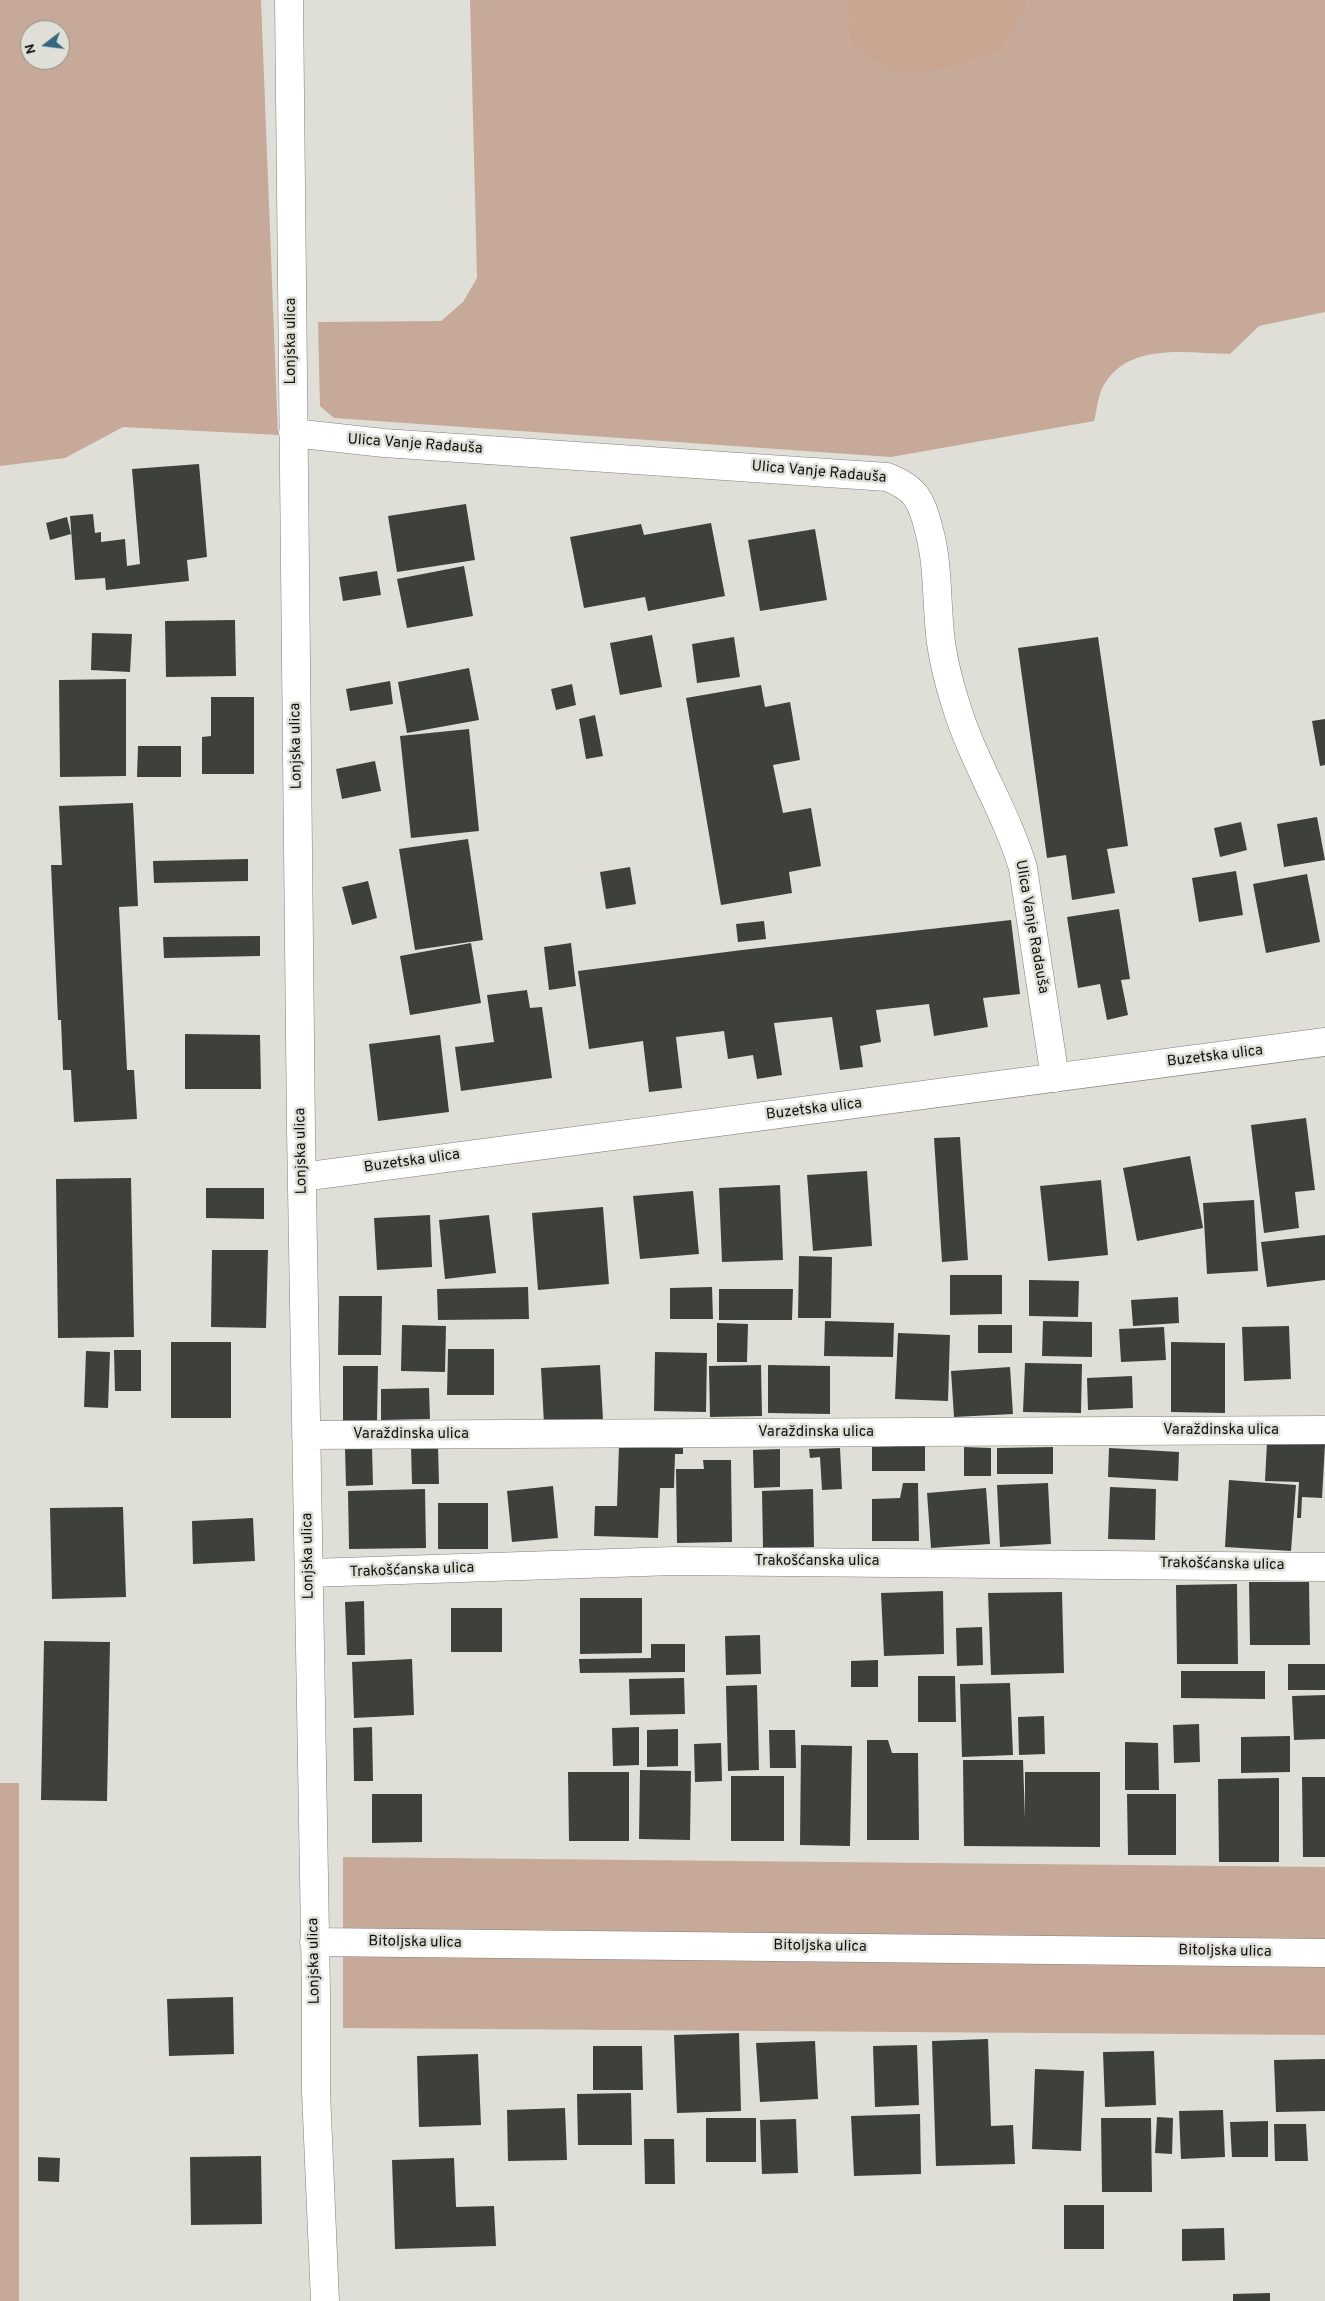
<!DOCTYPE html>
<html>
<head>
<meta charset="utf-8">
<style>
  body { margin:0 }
  #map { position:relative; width:1325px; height:2301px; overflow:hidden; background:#dfdfd8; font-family:Overpass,sans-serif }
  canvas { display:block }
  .north { position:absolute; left:20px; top:20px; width:50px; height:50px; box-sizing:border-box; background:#dfdfd8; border:1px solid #8c8c87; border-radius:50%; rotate:255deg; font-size:14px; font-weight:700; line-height:20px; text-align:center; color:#10100e }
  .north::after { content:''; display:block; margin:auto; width:18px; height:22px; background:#336784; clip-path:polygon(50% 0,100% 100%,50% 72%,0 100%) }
</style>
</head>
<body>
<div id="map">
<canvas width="1325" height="2301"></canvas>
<div class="north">N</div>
</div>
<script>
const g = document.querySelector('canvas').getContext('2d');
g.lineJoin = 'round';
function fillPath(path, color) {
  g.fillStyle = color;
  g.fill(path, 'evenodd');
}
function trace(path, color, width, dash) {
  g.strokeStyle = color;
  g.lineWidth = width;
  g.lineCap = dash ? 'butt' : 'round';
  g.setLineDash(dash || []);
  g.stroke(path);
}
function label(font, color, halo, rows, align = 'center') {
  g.font = font + ' Overpass,sans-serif';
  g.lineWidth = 5;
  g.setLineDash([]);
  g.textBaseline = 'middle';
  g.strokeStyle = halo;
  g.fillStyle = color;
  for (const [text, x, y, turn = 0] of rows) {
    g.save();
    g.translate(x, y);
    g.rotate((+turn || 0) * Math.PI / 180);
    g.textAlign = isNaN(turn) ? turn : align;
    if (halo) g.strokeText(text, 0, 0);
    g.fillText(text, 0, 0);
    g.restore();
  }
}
fillPath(new Path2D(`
  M0,0H261L278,435L123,427L65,458L0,466ZM30,30H60V60H30Z
  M470,0H1325V312L1259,326L1230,354C1188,353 1131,342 1105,383C1098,393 1097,410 1094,421L891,457L334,418L320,406L318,322L441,321L463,302L477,278Z
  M0,1783H19V2301H0Z
  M343,1857L1325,1867V2035L343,2028Z`), '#c6a999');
fillPath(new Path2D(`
  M846,0H1026L1019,19L1000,51L943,69L894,71L852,46Z`), '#c9a692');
fillPath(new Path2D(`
  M199,464L207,557L187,560L189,581L106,590L105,578L75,580L70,516L93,514L95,533L101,532V542L125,539L127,566L140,564L132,469Z
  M466,504L475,560L397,572L388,516Z
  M67,517L71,534L50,540L46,523Z
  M711,523L725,596L648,611L645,597L584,608L570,537L641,524L644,535Z
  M815,529L827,600L760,611L748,540Z
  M464,566L473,616L407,628L397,579Z
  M377,571L381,595L343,601L339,577Z
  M235,620L236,676L166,677L165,621Z
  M92,633L132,634L130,672L91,670Z
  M652,635L662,687L620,695L610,643Z
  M734,637L740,677L697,683L692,644Z
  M1098,637L1128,846L1107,849L1115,893L1072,900L1066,855L1047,858L1018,648Z
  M469,668L479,720L407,733L398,682Z
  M126,679V776L60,777L59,680Z
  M390,681L393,704L350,711L346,689Z
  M572,684L576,705L556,710L551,689Z
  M761,685L765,707L790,702L800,760L773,765L783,813L811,808L821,866L789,872L792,893L721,905L686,698Z
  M211,697H254V774H202V737L211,736Z
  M595,715L603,756L586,759L579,719Z
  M1325,719V765L1320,766L1312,721Z
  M469,729L479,831L411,838L400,736Z
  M138,746H181V777H137Z
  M375,761L381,791L342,799L336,769Z
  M133,803L138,906L119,907L127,1070H134L137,1119L74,1122L71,1070H63L61,1020H58L51,865H62L59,806Z
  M1317,817L1325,860L1284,867L1277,824Z
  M1241,822L1247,850L1220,857L1214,828Z
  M468,839L483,940L415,950L399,849Z
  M248,859V881L154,883L153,861Z
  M630,867L636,904L606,909L600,872Z
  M1236,871L1243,915L1199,922L1192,878Z
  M1307,874L1320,942L1266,953L1253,884Z
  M368,881L377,918L352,925L342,887Z
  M1119,909L1130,979L1121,980L1128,1015L1107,1020L1100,984L1078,988L1067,917Z
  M1011,920L1020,994L983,998L988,1027L934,1036L929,1004L876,1010L881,1042L860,1046L863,1067L840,1070L832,1017L774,1023L782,1075L757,1079L753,1055L728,1059L724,1031L676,1037L682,1088L649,1092L643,1041L589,1049L578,971L742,950Z
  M764,921L766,939L738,942L736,924Z
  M260,936V956L164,958L163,937Z
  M471,943L481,1003L410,1015L400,956Z
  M571,943L576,986L549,990L544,947Z
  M527,990L530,1008L542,1007L552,1078L461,1091L455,1047L494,1042L487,995Z
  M185,1034L260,1035L261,1089H185Z
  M440,1035L449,1112L378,1121L369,1044Z
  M1306,1118L1315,1190L1295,1192L1299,1228L1264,1233L1251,1125Z
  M960,1137L968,1260L942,1262L934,1138Z
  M1190,1156L1203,1228L1137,1241L1123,1168Z
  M867,1171L872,1246L813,1251L807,1175Z
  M131,1178L134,1337L58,1338L56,1179Z
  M1101,1180L1108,1255L1048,1261L1040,1186Z
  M780,1185L783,1260L722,1262L719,1188Z
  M206,1188H264V1219L206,1218Z
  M693,1191L699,1254L640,1259L633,1196Z
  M1254,1200L1258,1271L1207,1274L1203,1203Z
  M603,1207L609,1284L538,1290L532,1213Z
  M430,1215L432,1267L377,1270L374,1218Z
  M489,1215L496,1273L445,1279L439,1220Z
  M1325,1235V1280L1267,1287L1261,1242Z
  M212,1250H268L266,1328L211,1327Z
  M799,1256L832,1257L831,1318H798Z
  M950,1275H1002V1314L950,1315Z
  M1029,1280L1079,1281L1078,1317L1029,1316Z
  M528,1287L529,1319L438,1320L437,1289Z
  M712,1287L713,1319H670V1288Z
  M719,1289H793L792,1320H719Z
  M339,1296H382L381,1355H338Z
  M1178,1297L1179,1323L1133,1326L1131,1300Z
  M825,1321L894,1323L893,1357L824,1356Z
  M1043,1321L1092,1322V1357L1042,1356Z
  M717,1323L748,1324L747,1362H717Z
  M402,1325L446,1326L445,1372L401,1371Z
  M978,1325H1012V1353H978Z
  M1289,1326L1291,1379L1244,1381L1242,1327Z
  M1164,1327L1166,1360L1121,1362L1119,1329Z
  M898,1333L950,1335L948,1401L895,1399Z
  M171,1342H231V1418H171Z
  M1171,1342L1225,1343V1413L1171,1412Z
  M448,1349H494V1395H447Z
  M114,1350H141V1391H115Z
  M86,1351L110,1352L108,1408L84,1407Z
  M655,1352L707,1353L706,1412L654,1411Z
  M1025,1363L1082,1364L1081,1413L1023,1412Z
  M600,1365L603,1420L544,1424L541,1368Z
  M761,1365L762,1416L710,1417L709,1366Z
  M768,1365L830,1366V1414L768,1413Z
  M343,1366H378L377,1421H343Z
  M1010,1367L1013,1414L954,1417L951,1371Z
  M1132,1376L1133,1408L1088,1410L1087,1378Z
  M429,1388L430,1419L381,1420V1389Z
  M1267,1442L1325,1444L1322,1498L1302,1497L1301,1518H1297L1299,1482L1265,1481Z
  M925,1445V1471H872V1447Z
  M411,1446H438L439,1484H412Z
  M619,1446L683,1448V1454H675L674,1488H660L658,1538L594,1536L595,1506H617Z
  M372,1447L373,1485L346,1486L345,1448Z
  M964,1447L991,1448V1476H964Z
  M1053,1447V1474H997V1448Z
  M840,1448L842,1489L822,1490L820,1457L810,1458L809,1449Z
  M1109,1448L1179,1452L1178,1481L1108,1477Z
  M780,1449V1487L754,1488L753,1450Z
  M703,1460H731L732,1542L677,1543L676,1469H704Z
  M1229,1480L1296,1485L1291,1551L1225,1547Z
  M903,1483H918L919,1541H872V1499L900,1498Z
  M1048,1483L1051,1544L1000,1547L997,1485Z
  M553,1486L558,1538L512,1542L507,1491Z
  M1110,1487L1156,1489L1155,1540L1108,1539Z
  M986,1488L990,1544L931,1548L927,1493Z
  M425,1489L426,1548L349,1549L348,1491Z
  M813,1489L814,1547L763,1548L762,1491Z
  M438,1503H488V1549H438Z
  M123,1507L126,1597L52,1599L50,1508Z
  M253,1518L255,1561L193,1564L192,1521Z
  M1249,1582H1309L1310,1645H1250Z
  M1237,1584L1238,1664H1177L1176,1585Z
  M943,1591L944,1654L884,1656L881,1593Z
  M1062,1592L1064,1673L991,1675L988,1593Z
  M580,1598H642V1653L580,1654Z
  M364,1601L365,1655H347L345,1602Z
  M451,1608H502V1652H451Z
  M982,1627L983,1665L957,1666L956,1628Z
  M760,1635L761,1674L726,1675L725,1636Z
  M44,1641L110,1642L107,1801L41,1800Z
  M651,1644H685V1672L580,1673L579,1659L651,1658Z
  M412,1659L414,1715L354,1718L352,1662Z
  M878,1660V1687H851V1661Z
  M1288,1664H1325V1690H1288Z
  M1181,1671H1265V1699L1181,1698Z
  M918,1676H955L956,1722H918Z
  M684,1678L685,1714L630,1715L629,1679Z
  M1010,1683L1013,1755L962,1757L960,1684Z
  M757,1685L759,1770L728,1771L726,1686Z
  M1325,1695V1739L1294,1740L1292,1696Z
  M1044,1716L1045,1754L1019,1755L1018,1717Z
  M1199,1724L1200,1762L1174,1763L1173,1725Z
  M372,1727L373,1781H354L353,1728Z
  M639,1727V1765L613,1766L612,1728Z
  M678,1729V1766L647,1767V1730Z
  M769,1730H795L796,1768H770Z
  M1290,1736V1772L1241,1773V1737Z
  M867,1740H888L892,1753H918L919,1840H867Z
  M1125,1742L1158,1743L1159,1790H1125Z
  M721,1743L722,1781L695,1782L694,1744Z
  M801,1745L852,1746L850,1846L800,1845Z
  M963,1760H1023L1025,1819V1772H1100V1847L964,1846Z
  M640,1770L691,1771L690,1840L639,1839Z
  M568,1772H629V1841H569Z
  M731,1776H784V1841H731Z
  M1302,1777H1325V1857H1303Z
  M1279,1778V1862H1219L1218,1779Z
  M372,1794H422V1842L372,1843Z
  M1127,1794H1176V1855H1128Z
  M233,1997L234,2054L169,2056L167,1999Z
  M739,2033L741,2111L677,2113L674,2035Z
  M988,2039L991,2126L1013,2125L1015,2164L936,2166L932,2041Z
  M815,2041L818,2099L760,2102L756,2043Z
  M917,2045L919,2105L875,2107L873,2046Z
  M593,2046H642L643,2090H593Z
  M1154,2051L1156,2105L1105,2107L1103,2052Z
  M478,2054L481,2125L419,2127L417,2056Z
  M1325,2059V2111L1276,2112L1274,2060Z
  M1035,2069L1084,2071L1081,2151L1032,2149Z
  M631,2093L632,2145H578L577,2094Z
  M565,2108L567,2160L508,2161L507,2110Z
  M1223,2110L1225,2157L1181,2159L1179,2111Z
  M920,2114L921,2174L854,2176L851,2116Z
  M1157,2117L1173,2118L1172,2154L1155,2153Z
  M706,2118H756V2162H706Z
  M1101,2118H1151L1152,2192H1102Z
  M796,2119L798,2173L762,2174L760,2120Z
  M1268,2121V2157H1232L1230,2122Z
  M1274,2124H1306L1308,2161H1275Z
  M644,2139H674L675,2184H645Z
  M261,2156L262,2224L191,2225L190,2157Z
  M38,2157L60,2158L59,2182L38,2181Z
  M454,2158L456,2207L494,2206L496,2246L395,2249L392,2160Z
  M1064,2205H1104V2249H1064Z
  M1224,2228L1225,2260L1182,2261V2229Z
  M1270,2293V2301H1233V2294Z`), '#3d403b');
const minor = new Path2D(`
  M289,0L301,1131L316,1992V2092L325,2301
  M293,433L384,443L887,477C916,488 922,501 929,530C939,567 936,605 941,643C944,663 949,683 955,702C972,760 1006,811 1023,868L1055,1078
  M302,1177L1325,1042
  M306,1435L1325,1430
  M310,1573L674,1561L1325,1567
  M314,1942L1325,1953`);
trace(minor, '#807f79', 29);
trace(minor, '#fff', 28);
label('15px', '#10100e', '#dfdfd8', [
  ["Lonjska ulica",292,341,-90],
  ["Ulica Vanje Radauša",415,445,4],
  ["Ulica Vanje Radauša",819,473,5],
  ["Lonjska ulica",297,746,-91],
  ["Ulica Vanje Radauša",1031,927,80],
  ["Buzetska ulica",1215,1057,-7],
  ["Buzetska ulica",814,1110,-7],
  ["Lonjska ulica",302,1151,-91],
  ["Buzetska ulica",412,1162,-8],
  ["Varaždinska ulica",1221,1431],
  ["Varaždinska ulica",816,1433],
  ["Varaždinska ulica",411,1435],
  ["Lonjska ulica",309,1556,-91],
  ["Trakošćanska ulica",817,1562],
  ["Trakošćanska ulica",1222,1565,1],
  ["Trakošćanska ulica",412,1571,-2],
  ["Bitoljska ulica",415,1943,1],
  ["Bitoljska ulica",820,1947,1],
  ["Bitoljska ulica",1225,1952,1],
  ["Lonjska ulica",315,1961,-91]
]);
</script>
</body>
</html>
